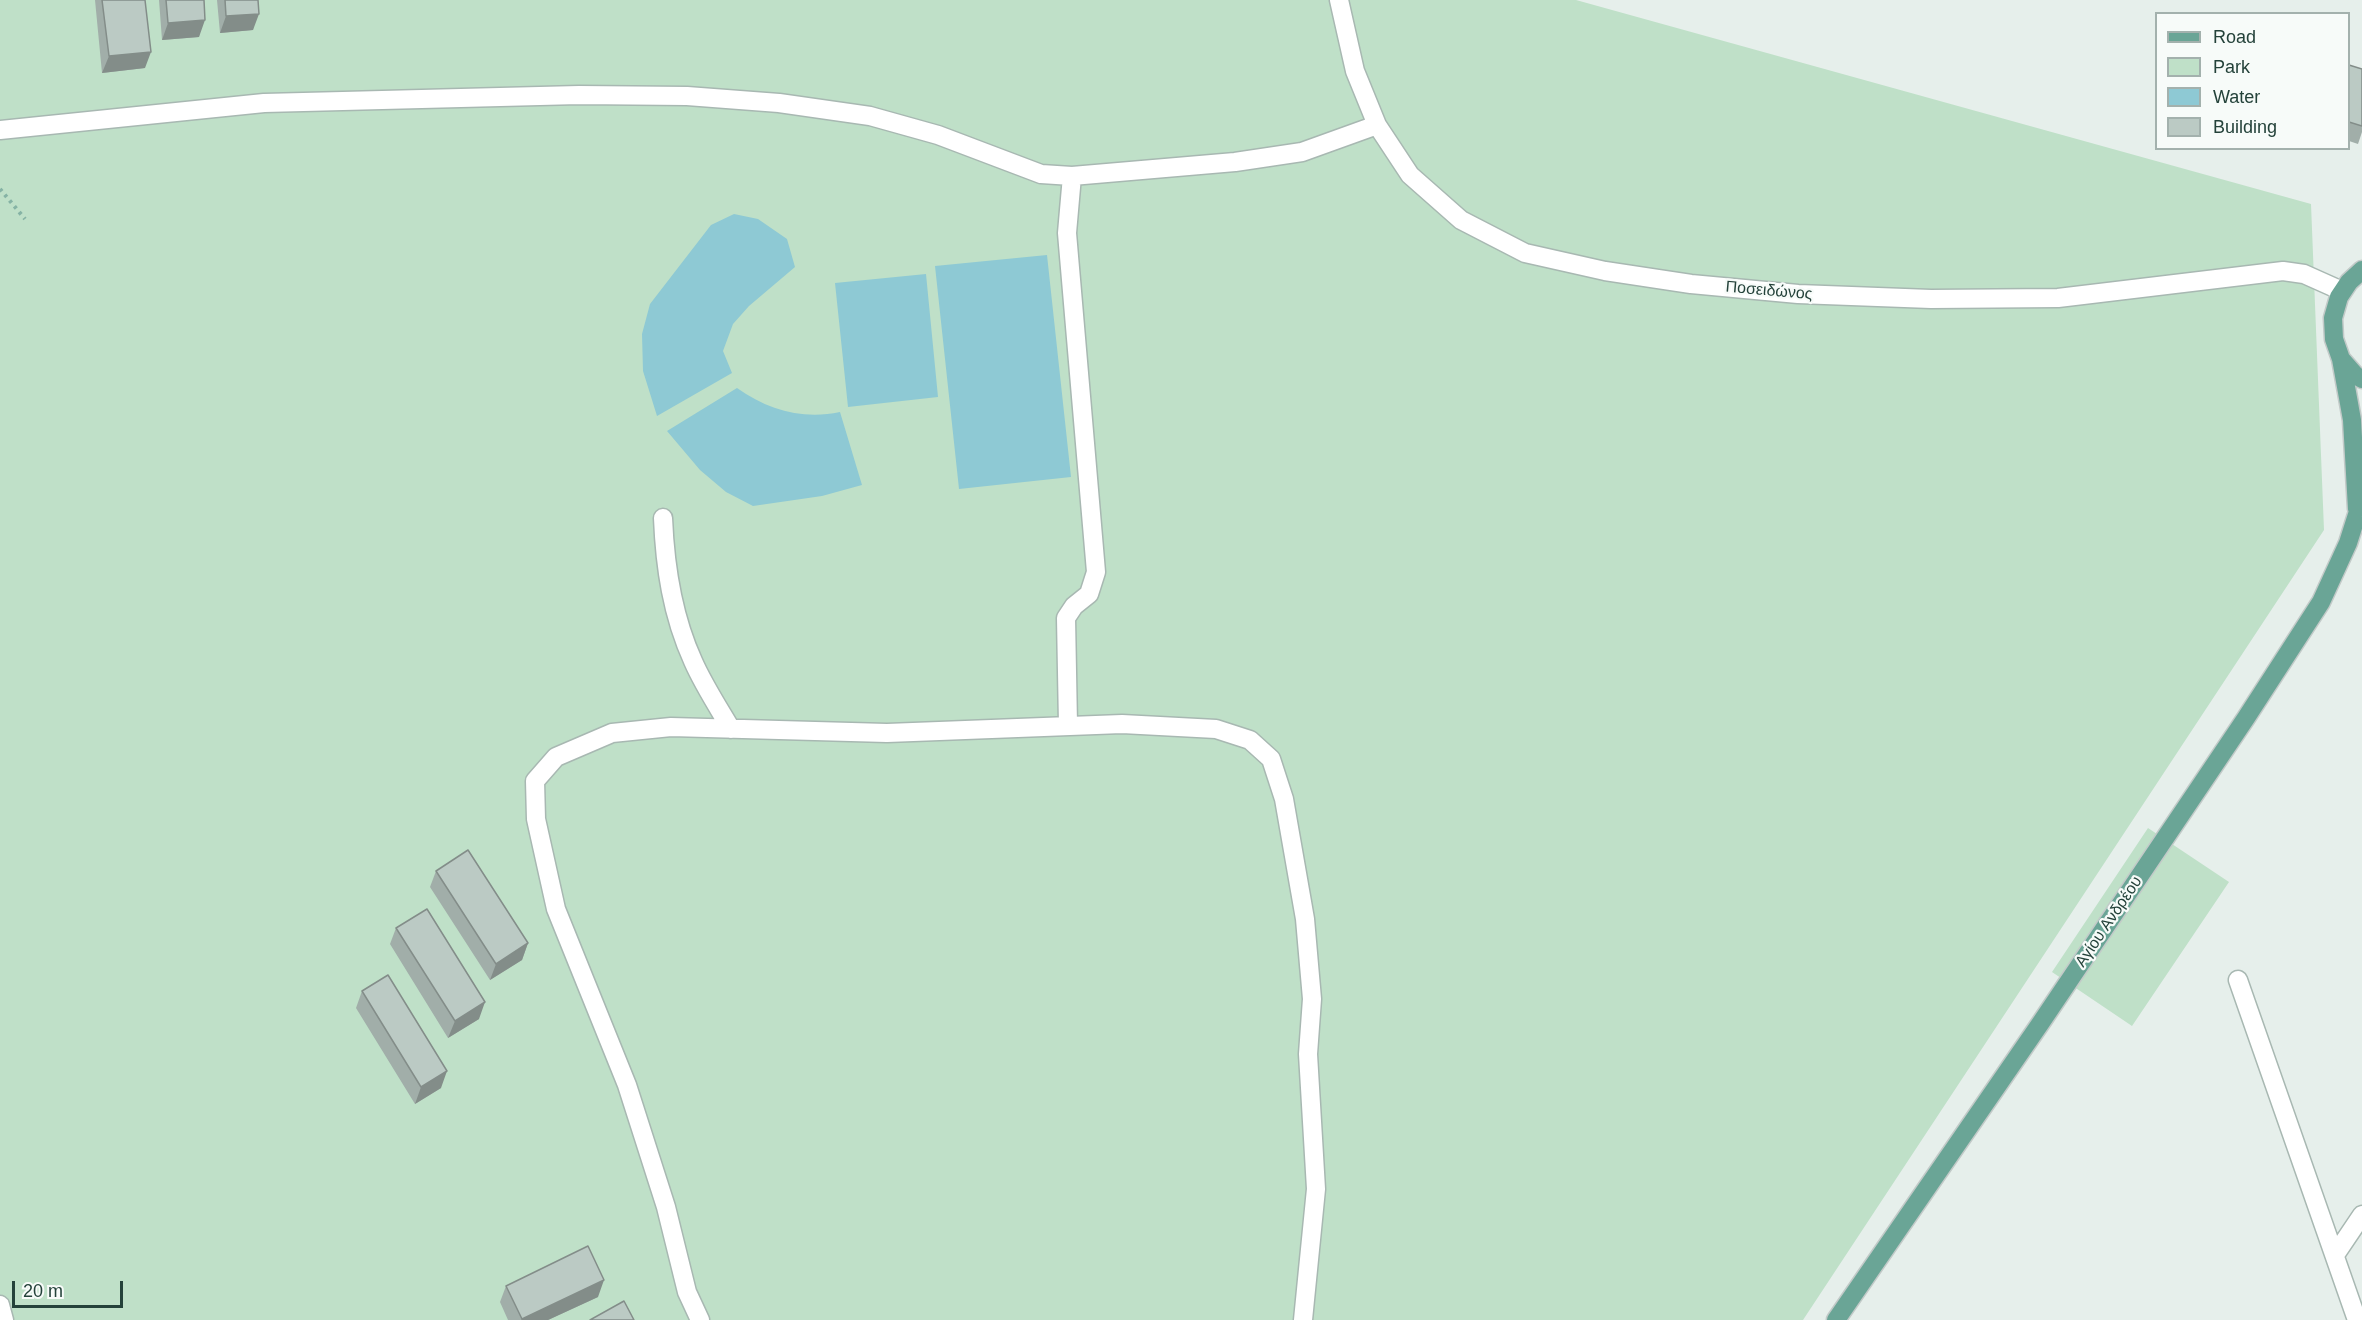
<!DOCTYPE html>
<html>
<head>
<meta charset="utf-8">
<style>
  body { margin:0 }
  #map { position:relative; width:2362px; height:1320px; overflow:hidden; background:#e6efeb; font-family:Helvetica,sans-serif }
  canvas { display:block }
  .legend { position:absolute; left:2155px; top:12px; width:195px; height:138px; box-sizing:border-box; background:#f7fbf9; border:2px solid #a3b1ad; margin:0; padding:8px 10px; list-style:none; font-size:18px; color:#24423a }
  .legend li { display:flex; align-items:center; gap:12px; height:30px }
  .legend b { width:30px; border:2px solid #a3b1ad }
  .scale { position:absolute; left:12px; top:1281px; width:111px; height:27px; box-sizing:border-box; border:3px solid #24423a; border-top:0; padding-left:8px; font-size:18px; line-height:21px; white-space:nowrap; color:#24423a; -webkit-text-stroke:4px #f7fbf9; paint-order:stroke }
</style>
</head>
<body>
<div id="map">
<canvas width="2362" height="1320"></canvas>
<ul class="legend">
<li><b style="height:8px;background:#6aa596"></b>Road</li>
<li><b style="height:16px;background:#bfe0c8"></b>Park</li>
<li><b style="height:16px;background:#8ec9d4"></b>Water</li>
<li><b style="height:16px;background:#bbcac4"></b>Building</li>
</ul>
<div class="scale">20 m</div>
</div>
<script>
const g = document.querySelector('canvas').getContext('2d');
g.lineJoin = 'round';
function fillPath(path, color) {
  g.fillStyle = color;
  g.fill(path, 'evenodd');
}
function trace(path, color, width, dash) {
  g.strokeStyle = color;
  g.lineWidth = width;
  g.lineCap = dash ? 'butt' : 'round';
  g.setLineDash(dash || []);
  g.stroke(path);
}
function label(font, color, halo, rows, align = 'center') {
  g.font = font + ' Helvetica,sans-serif';
  g.lineWidth = 4.5;
  g.setLineDash([]);
  g.textBaseline = 'middle';
  g.strokeStyle = halo;
  g.fillStyle = color;
  for (const [text, x, y, turn = 0] of rows) {
    g.save();
    g.translate(x, y);
    g.rotate((+turn || 0) * Math.PI / 180);
    g.textAlign = isNaN(turn) ? turn : align;
    if (halo) g.strokeText(text, 0, 0);
    g.fillText(text, 0, 0);
    g.restore();
  }
}
fillPath(new Path2D(`
  M0,0H1576L2311,204L2324,530L1803,1320H0Z
  M2148,828L2229,882L2132,1026L2052,972Z`), '#bfe0c8');
fillPath(new Path2D(`
  M734,214L758,219L787,239L795,267L749,306L733,324L723,351L732,373L657,416L643,371L642,334L650,304L711,225Z
  M1047,255L1071,477L959,489L935,266Z
  M926,274L938,397L848,407L835,283Z
  M737,388C768,410 803,420 840,412L862,485L822,496L753,506L726,492L700,470L667,431Z`), '#8ec9d4');
const minor = new Path2D(`
  M1339,0L1355,71L1377,125L1410,175L1461,220L1525,253L1605,271L1691,284L1798,294L1931,299L2058,298L2283,271L2304,274L2342,291
  M0,130L264,103L579,95L687,96L779,103L870,116L938,135L1041,174L1072,176L1235,162L1302,152L1377,125
  M663,518C665,567 672,615 693,661C703,684 718,707 731,729
  M1068,725L1066,618L1074,606L1089,594L1096,572L1067,233L1072,176
  M2238,980L2357,1320
  M2335,1255L2362,1215
  M0,1305L4,1320
  M700,1320L687,1292L666,1207L627,1085L556,909L536,819L535,781L556,757L612,733L671,727L887,733L1122,724L1216,729L1250,740L1271,759L1284,799L1305,919L1312,999L1308,1054L1316,1189L1303,1320`);
const major = new Path2D(`
  M2341,359L2355,375L2362,379
  M2357,509L2352,420L2341,359L2334,339L2333,318L2339,297L2349,282L2362,270
  M1836,1320L2040,1024L2246,718L2321,602L2348,543L2362,499`);
trace(minor, '#a8b8b2', 21);
trace(major, '#c2cac8', 21);
trace(new Path2D(`
  M0,189L25,219`), '#86b3a5', 4, [3, 4.5]);
trace(minor, '#fff', 18);
trace(major, '#6aa596', 18);
fillPath(new Path2D(`
  M95,0H145V68L102,73Z
  M159,0H204L199,37L162,40Z
  M217,0H258L253,30L220,33Z
  M2349,65L2362,69V132L2358,144L2349,141Z
  M436,871L528,943L522,960L490,980L430,887Z
  M396,928L479,1019L448,1038L390,944Z
  M362,991L441,1088L415,1104L356,1008Z
  M506,1286L598,1297L548,1320H508L500,1302Z`), '#a1aea9');
fillPath(new Path2D(`
  M259,14L253,30L220,33L226,16Z
  M205,20L199,37L162,40L168,23Z
  M151,52L145,68L102,73L109,56Z
  M528,943L522,960L490,980L496,964Z
  M485,1002L479,1019L448,1038L455,1021Z
  M447,1071L441,1088L415,1104L421,1087Z
  M604,1280L598,1297L548,1320H521L522,1319Z`), '#838d89');
const building = new Path2D(`
  M102,0H145L151,52L109,56Z
  M166,0H204L205,20L168,23Z
  M225,0H258L259,14L226,16Z
  M2349,65L2362,69V126L2349,122Z
  M468,850L528,943L496,964L436,871Z
  M427,909L485,1002L455,1021L396,928Z
  M388,975L447,1071L421,1087L362,991Z
  M588,1246L604,1280L522,1319L506,1286Z
  M624,1301L634,1320H590Z`);
fillPath(building, '#bbcac4');
trace(building, '#838d89', 1.5);
label('16px', '#24423a', '#f7fbf9', [
  ["Ποσειδώνος",1769,291,5],
  ["Αγίου Ανδρέου",2109,922,-56]
]);
</script>
</body>
</html>
